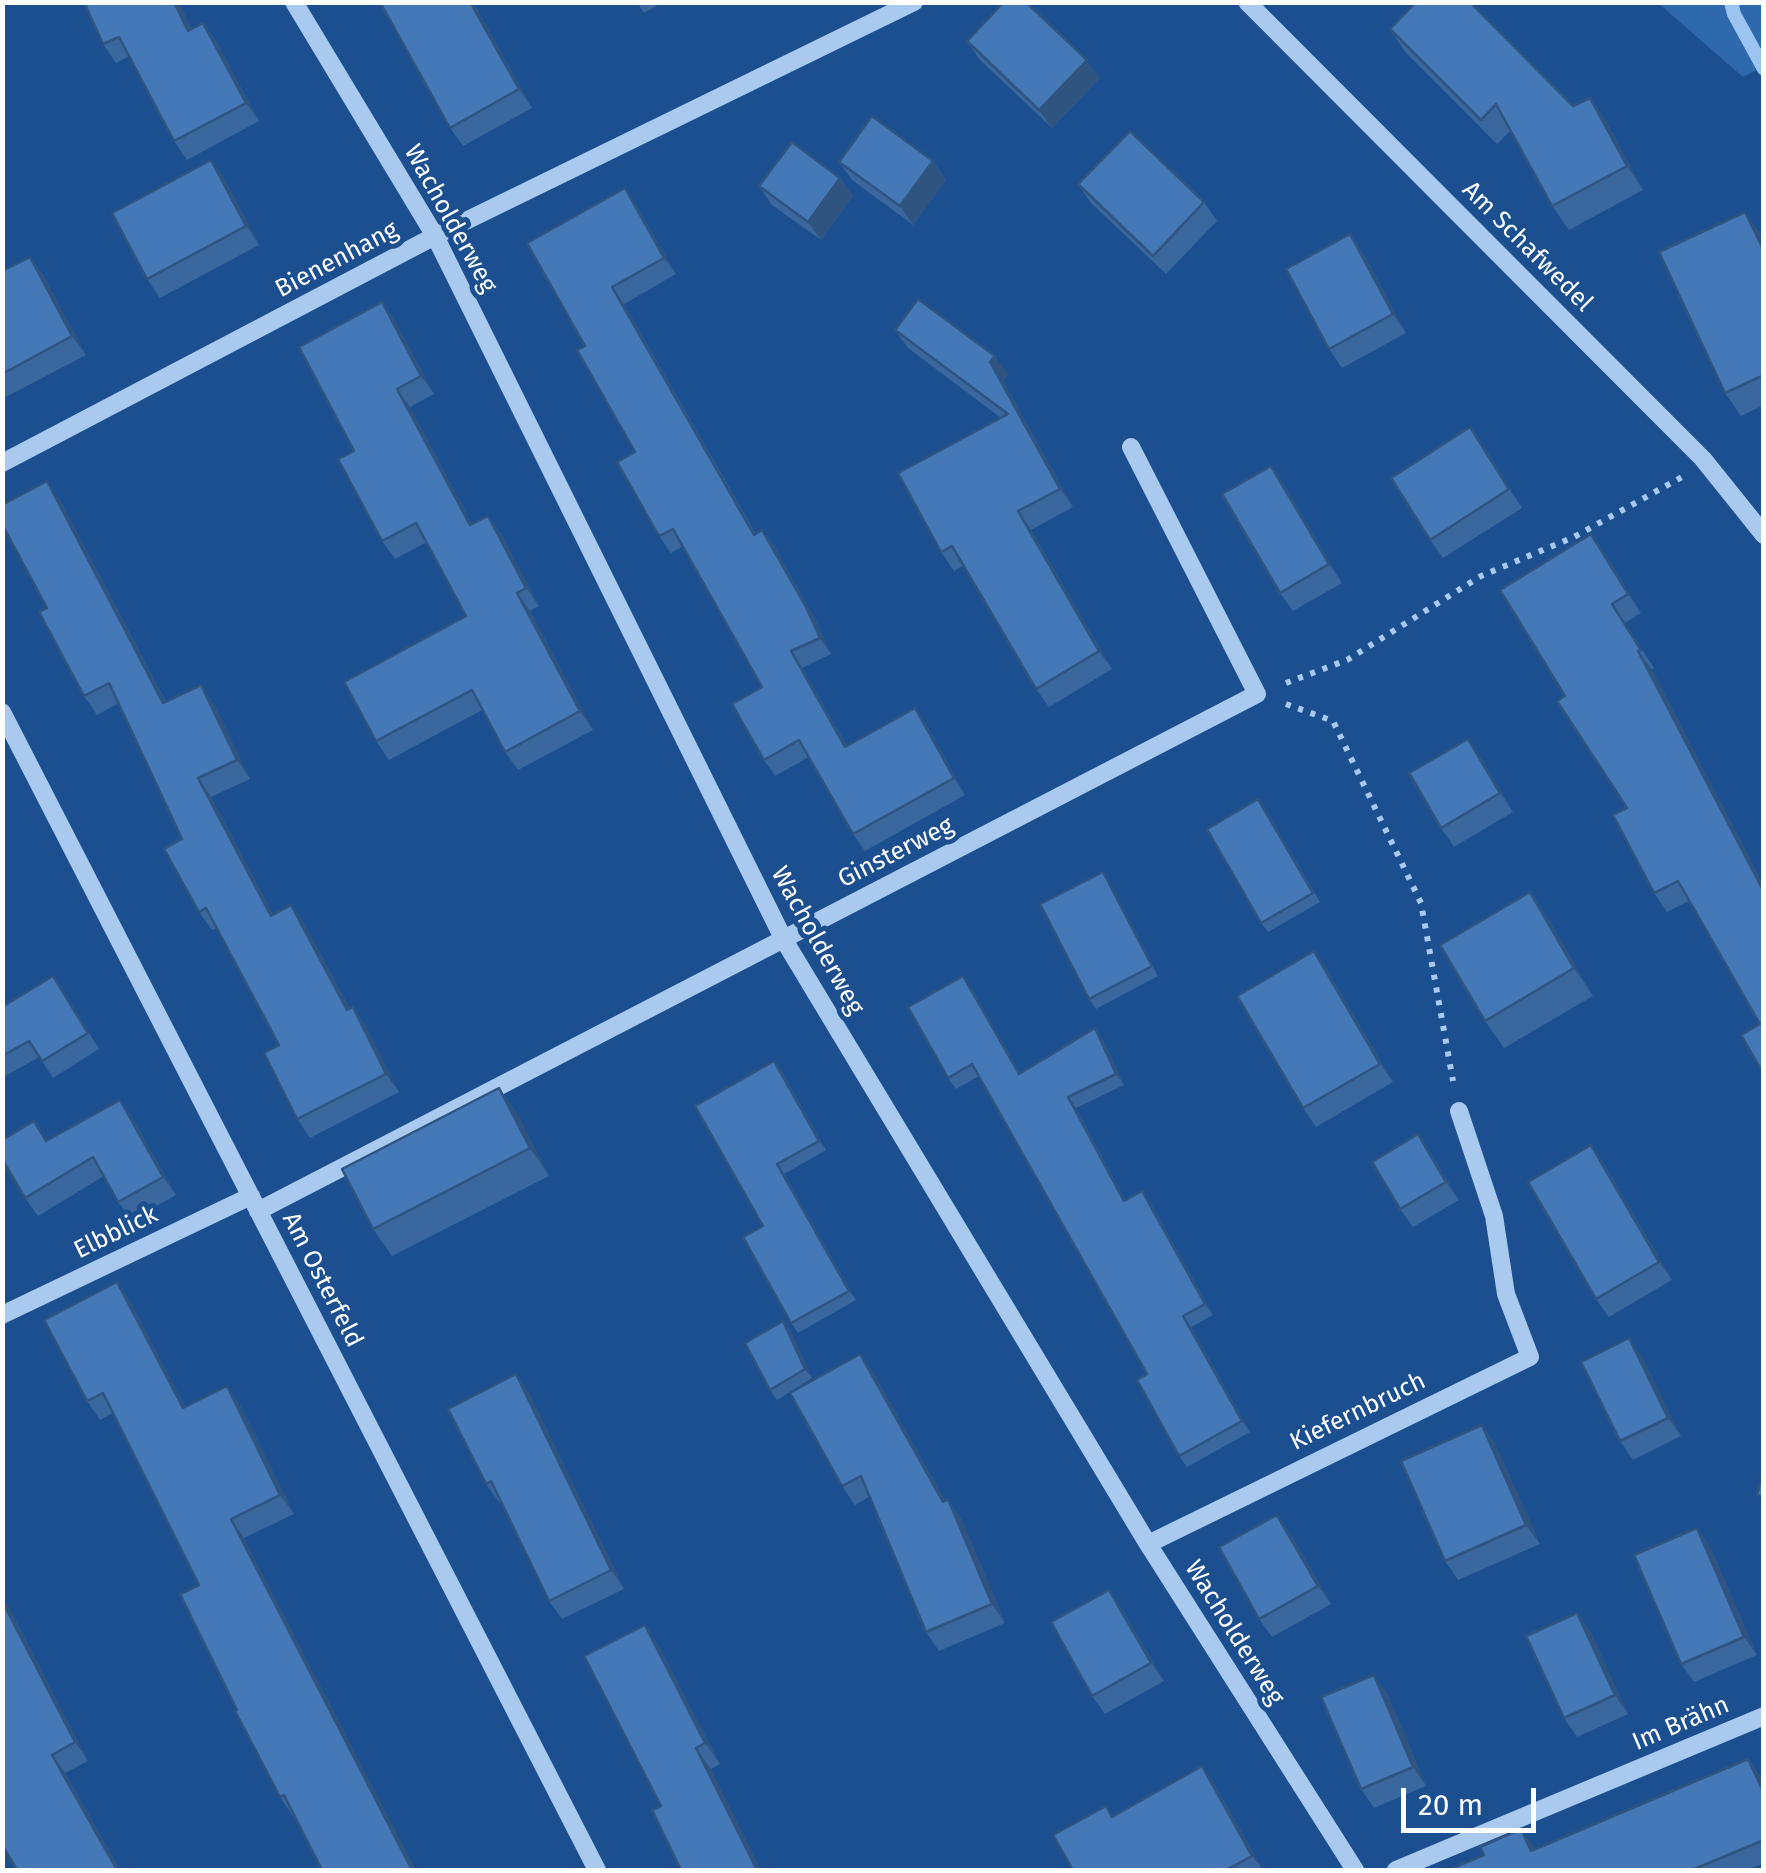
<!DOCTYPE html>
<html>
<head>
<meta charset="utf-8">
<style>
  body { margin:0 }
  #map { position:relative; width:1766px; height:1873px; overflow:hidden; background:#1b4f8f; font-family:"Fira Sans",sans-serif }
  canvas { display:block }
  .frame { position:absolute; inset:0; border:5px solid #fff; pointer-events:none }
  .scale { position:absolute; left:1401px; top:1788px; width:135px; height:45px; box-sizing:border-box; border:5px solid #fff; border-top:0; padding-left:12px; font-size:30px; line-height:35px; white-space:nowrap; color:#fff; -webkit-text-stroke:8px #1b4f8f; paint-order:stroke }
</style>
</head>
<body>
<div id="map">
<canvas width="1766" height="1873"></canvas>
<div class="frame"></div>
<div class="scale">20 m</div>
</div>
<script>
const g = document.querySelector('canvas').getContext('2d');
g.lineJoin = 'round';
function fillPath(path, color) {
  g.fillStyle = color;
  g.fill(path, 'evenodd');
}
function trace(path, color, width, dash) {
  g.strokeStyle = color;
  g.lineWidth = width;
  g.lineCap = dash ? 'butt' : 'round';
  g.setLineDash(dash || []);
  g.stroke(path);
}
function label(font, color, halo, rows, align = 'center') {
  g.font = font + ' "Fira Sans",sans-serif';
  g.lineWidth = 10;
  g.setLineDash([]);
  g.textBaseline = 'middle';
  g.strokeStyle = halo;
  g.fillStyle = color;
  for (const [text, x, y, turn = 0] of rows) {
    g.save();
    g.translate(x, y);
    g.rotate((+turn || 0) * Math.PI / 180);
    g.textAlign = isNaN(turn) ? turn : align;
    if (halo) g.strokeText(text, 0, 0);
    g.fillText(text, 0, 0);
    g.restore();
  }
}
fillPath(new Path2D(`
  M1658,3H1763V67L1743,77Z`), '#2e69ad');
trace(new Path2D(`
  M1731,2L1734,14L1764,69`), '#9cc4f0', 14);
trace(new Path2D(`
  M1286,683L1347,660L1481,576L1574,537L1682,477
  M1286,704L1333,721L1421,903L1453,1081`), '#a9c9ee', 6, [5, 8]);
trace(new Path2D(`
  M294,2L435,236L784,940L1148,1544L1355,1870
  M1247,2L1703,459L1764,535
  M2,463L435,236L914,2
  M2,712L597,1870
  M258,1211L1257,694L1131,447
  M2,1315L251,1196
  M1148,1544L1530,1357L1506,1294L1494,1216L1459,1111
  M1396,1870L1764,1716`), '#a9c9ee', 18);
fillPath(new Path2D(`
  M84,2H179L191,29L203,23L216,41L259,121L187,160L174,141L130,56L116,63L103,44Z
  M380,2H473L532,108L463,146L450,128Z
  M637,2H663L644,13Z
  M1390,29L1573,106L1590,98L1606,121L1643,190L1569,230L1552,206L1511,130L1497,144L1406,53Z
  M967,41L1100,78L1052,128L980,60Z
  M211,160L224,178L259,245L160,298L147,279Z
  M933,161L946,180L913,225L852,180L839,162Z
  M840,178L853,196L821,240L772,205L759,186Z
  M1078,184L1204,202L1217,221L1166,274L1091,203Z
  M636,205L676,274L624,304L756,534L762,530L774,546L817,623L831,654L802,668L847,746L926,724L965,795L865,851L853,834L809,757L775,776L764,760L762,687L683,546L671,553L659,536L635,452L585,346Z
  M1745,212L1764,240V405L1741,416L1725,393Z
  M1363,253L1406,333L1342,368L1329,349Z
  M30,257L43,275L86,355L2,399V271Z
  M382,302L395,321L434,394L410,407L472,524L488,516L501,534L539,606L530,611L593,730L518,770L505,752L482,710L389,760L376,741L466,616L427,542L395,559L382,541L354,451Z
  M895,330L1008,374L1003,381L1073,507L1031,530L1112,669L1049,707L1036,689L963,566L954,571L941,552L1001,418L908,348Z
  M1483,445L1522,508L1443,558L1430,540Z
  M1271,466L1284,485L1342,583L1293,611L1280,593Z
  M60,500L166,702L214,704L250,779L211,797L273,914L304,923L350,1009L366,1026L399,1092L310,1138L297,1119L279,1045L217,928L212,930L199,912L182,839L119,703L97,715L84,696L47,608Z
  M1604,552L1641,613L1625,623L1654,668L1652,670L1764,886V1075L1741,1035L1760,1024L1689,901L1667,912L1654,893L1627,808L1565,696Z
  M1481,758L1513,812L1454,847L1441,828Z
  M1265,809L1320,902L1268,932L1261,923Z
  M1109,881L1158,976L1096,1009L1089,999Z
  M1530,892L1549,920L1593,996L1504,1048L1485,1021Z
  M1314,951L1327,970L1393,1082L1316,1127L1303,1108Z
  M963,976L1020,1074L1103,1040L1124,1085L1076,1108L1125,1200L1150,1202L1213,1315L1191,1327L1250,1432L1187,1467L1179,1456L1147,1374L979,1076L956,1089L948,1078Z
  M64,992L99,1049L53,1078L39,1057L2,1078V1007Z
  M781,1070L826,1150L784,1174L856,1300L798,1333L791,1323L763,1226Z
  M499,1088L518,1115L549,1176L392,1256L373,1229Z
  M133,1119L176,1195L132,1220L118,1202L104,1176L38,1216L25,1198L48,1140Z
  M1591,1145L1604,1164L1672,1280L1609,1317L1596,1299Z
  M1431,1153L1459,1200L1413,1227L1400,1209Z
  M130,1301L185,1407L240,1405L294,1514L244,1538L294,1815L293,1816L280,1797L237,1710L199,1585L113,1413L100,1420L87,1401Z
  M790,1330L812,1378L777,1400L770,1390Z
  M1642,1357L1681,1436L1633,1460L1620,1441Z
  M873,1372L945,1501L961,1518L1005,1623L939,1651L926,1632L869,1497L855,1505L842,1486Z
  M516,1374L529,1393L624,1589L562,1619L549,1601L500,1501L499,1502L486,1484Z
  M1482,1425L1495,1444L1540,1544L1458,1580L1445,1561Z
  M1697,1528L1710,1547L1757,1655L1694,1682L1681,1664Z
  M1290,1533L1331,1604L1272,1637L1259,1619Z
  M2,1594L88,1761L65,1773L120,1870H17Z
  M1122,1609L1164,1681L1105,1714L1092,1696Z
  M1577,1613L1590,1631L1628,1714L1577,1737L1564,1718Z
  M645,1625L659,1647L720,1764L711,1769L661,1806Z
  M1387,1693L1426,1786L1374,1808L1361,1789Z
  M1202,1766L1215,1785L1263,1870H1073L1106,1806L1113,1816Z
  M1761,1777L1764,1783V1863L1747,1870H1448L1535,1849Z`), '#3a679d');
fillPath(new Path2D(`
  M174,2H179L201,49L188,31Z
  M470,2H473L532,108L519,89Z
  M203,23L216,41L259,121L246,103Z
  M1087,60L1100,78L1052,128L1039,110Z
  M1590,98L1606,121L1643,190L1627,166Z
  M211,160L224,178L259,245L246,226Z
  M933,161L946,180L913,225L900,206Z
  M840,178L853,196L821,240L808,222Z
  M625,188L636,205L676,274L664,258Z
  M1745,212L1761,235L1764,240V251Z
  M1350,234L1363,253L1406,333L1393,314Z
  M30,257L43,275L86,355L72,336Z
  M612,287L624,304L765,551L754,535Z
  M382,302L395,321L434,394L421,376Z
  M995,356L1008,374L1003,381L1073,507L1060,489L990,362Z
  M397,389L410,407L483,544L470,525Z
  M1470,427L1483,445L1522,508L1509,489Z
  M1271,466L1284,485L1342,583L1329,564Z
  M47,481L60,500L176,722L163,703Z
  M1018,511L1031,530L1112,669L1099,651Z
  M488,516L501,534L539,606L526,588Z
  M762,530L774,546L817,623L831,654L820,638Z
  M1591,534L1604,552L1641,613L1628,594Z
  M517,593L530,611L593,730L580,711Z
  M791,651L802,668L857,764L845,747Z
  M1638,651L1652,670L1764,886V892Z
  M201,685L214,704L250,779L237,760Z
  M915,708L926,724L965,795L954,778Z
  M1468,739L1481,758L1513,812L1500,793Z
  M198,778L211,797L284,934L271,916Z
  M1103,872L1109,881L1158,976L1152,966Z
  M1530,892L1549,920L1593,996L1574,968Z
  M291,905L304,923L360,1028L347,1010Z
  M1314,951L1327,970L1393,1082L1380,1064Z
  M963,976L971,987L1027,1085L1019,1074Z
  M353,1007L366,1026L399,1092L386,1074Z
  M1095,1028L1103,1040L1124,1085L1116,1074Z
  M774,1061L781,1070L826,1150L819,1141Z
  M499,1088L518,1115L549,1176L530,1148Z
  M1068,1097L1076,1108L1131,1212L1124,1201Z
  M120,1100L133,1119L176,1195L163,1177Z
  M1418,1134L1431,1153L1459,1200L1446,1182Z
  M1591,1145L1604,1164L1672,1280L1659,1262Z
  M777,1164L784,1174L856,1300L849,1291Z
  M1142,1191L1150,1202L1213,1315L1205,1304Z
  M117,1282L130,1301L196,1427L183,1408Z
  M1183,1316L1191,1327L1250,1432L1242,1421Z
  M783,1321L790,1330L812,1378L805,1369Z
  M1629,1338L1642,1357L1681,1436L1668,1418Z
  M860,1354L873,1372L956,1520L943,1502Z
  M516,1374L529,1393L624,1589L611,1570Z
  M227,1386L240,1405L294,1514L280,1495Z
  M1482,1425L1495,1444L1540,1544L1526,1525Z
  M948,1499L961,1518L1005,1623L992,1604Z
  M1277,1515L1290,1533L1331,1604L1318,1586Z
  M231,1519L244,1538L416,1870H412Z
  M1697,1528L1710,1547L1757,1655L1744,1637Z
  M1109,1590L1122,1609L1164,1681L1151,1663Z
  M2,1594L88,1761L75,1742L2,1601Z
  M1577,1613L1590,1631L1628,1714L1615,1695Z
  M645,1625L659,1647L720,1764L705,1743Z
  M1374,1675L1387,1693L1426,1786L1413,1767Z
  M696,1748L711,1769L761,1870H757Z
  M52,1755L65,1773L120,1870H117Z
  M1748,1759L1761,1777L1764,1783V1795Z
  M1202,1766L1215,1785L1263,1870L1252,1856Z
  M1521,1829L1534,1847L1543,1869L1531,1851Z`), '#305480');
const building = new Path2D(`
  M84,2H174L188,31L203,23L246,103L174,141L119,37L103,44Z
  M380,2H470L519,89L450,128Z
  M1004,2H1026L1087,60L1039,110L967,41Z
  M1416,2H1470L1573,106L1590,98L1627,166L1552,206L1496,104L1481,120L1390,29Z
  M872,116L933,161L900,206L839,162Z
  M1130,131L1204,202L1153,256L1078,184Z
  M792,142L840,178L808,222L759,186Z
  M211,160L246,226L147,279L112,213Z
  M625,188L664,258L612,287L754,535L762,530L806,607L820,638L791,651L845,747L915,708L954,778L853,834L799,740L764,760L732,704L762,687L673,529L659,536L617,462L635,452L577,350L585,346L527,243Z
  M1745,212L1764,251V375L1725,393L1659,252Z
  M1350,234L1393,314L1329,349L1286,269Z
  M30,257L72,336L2,374V271Z
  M918,299L995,356L990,362L1060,489L1018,511L1099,651L1036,689L952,546L941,552L898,473L1008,414L895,330Z
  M382,302L421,376L397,389L470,525L488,516L526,588L517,593L580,711L505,752L472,690L376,741L344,682L466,616L416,523L382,541L338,459L354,451L299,347Z
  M1470,427L1509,489L1430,540L1391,478Z
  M1271,466L1329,564L1280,593L1222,494Z
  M47,481L163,703L201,685L237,760L198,778L271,916L291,905L347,1010L353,1007L386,1074L297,1119L264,1053L279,1045L206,908L199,912L164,849L182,839L109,683L84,696L39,612L47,608L2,524V505Z
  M1591,534L1628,594L1612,604L1641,650L1638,651L1764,892L1763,1073L1741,1035L1760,1024L1678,881L1654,893L1613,815L1627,808L1557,701L1565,696L1500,590Z
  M1468,739L1500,793L1441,828L1409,773Z
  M1258,799L1313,893L1261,923L1207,829Z
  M1103,872L1152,966L1089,999L1040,904Z
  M1530,892L1574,968L1485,1021L1440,945Z
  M1314,951L1380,1064L1303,1108L1237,996Z
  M53,976L88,1033L42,1061L29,1041L2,1056V1007Z
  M963,976L1019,1074L1095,1028L1116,1074L1068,1097L1124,1201L1142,1191L1205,1304L1183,1316L1242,1421L1179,1456L1137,1380L1147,1374L972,1064L948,1078L908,1007Z
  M774,1061L819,1141L777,1164L849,1291L791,1323L743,1237L763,1226L695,1106Z
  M499,1088L530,1148L373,1229L342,1169Z
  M120,1100L163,1177L118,1202L93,1157L25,1198L2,1159V1140L34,1121L46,1141Z
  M1418,1134L1446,1182L1400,1209L1372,1162Z
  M1591,1145L1659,1262L1596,1299L1528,1182Z
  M117,1282L183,1408L227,1386L280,1495L231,1519L412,1870H322L284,1795L280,1797L235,1711L237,1710L180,1594L199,1585L103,1393L87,1401L44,1320Z
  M783,1321L805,1369L770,1390L745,1343Z
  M1629,1338L1668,1418L1620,1441L1581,1362Z
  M860,1354L943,1502L948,1499L992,1604L926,1632L861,1476L842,1486L790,1393Z
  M516,1374L611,1570L549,1601L491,1481L486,1484L448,1409Z
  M1482,1425L1526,1525L1445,1561L1401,1461Z
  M1764,1468V1497L1757,1495Z
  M1277,1515L1318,1586L1259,1619L1219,1547Z
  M1697,1528L1744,1637L1681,1664L1634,1555Z
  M1109,1590L1151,1663L1092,1696L1051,1622Z
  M2,1601L75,1742L52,1755L117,1870H17L2,1845Z
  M1577,1613L1615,1695L1564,1718L1526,1636Z
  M645,1625L705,1743L696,1748L757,1870H681L652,1810L661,1806L584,1656Z
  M1374,1675L1413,1767L1361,1789L1321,1697Z
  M1748,1759L1764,1793V1840L1692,1870H1448L1484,1855L1480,1847L1521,1829L1531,1851Z
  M1202,1766L1252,1856L1226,1870H1073L1053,1835L1106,1806L1112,1817Z`);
fillPath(building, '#4478b7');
trace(building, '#305480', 2.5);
label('25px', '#fff', '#1b4f8f', [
  ["Wacholderweg",450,219,61],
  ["Am Schafwedel",1527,247,45],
  ["Bienenhang",337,260,-28],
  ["Ginsterweg",896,853,-27],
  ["Wacholderweg",817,941,61],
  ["Elbblick",116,1233,-26],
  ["Am Osterfeld",322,1280,63],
  ["Kiefernbruch",1358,1412,-26],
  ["Wacholderweg",1234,1633,58],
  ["Im Brähn",1681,1724,-23]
]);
</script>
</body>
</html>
